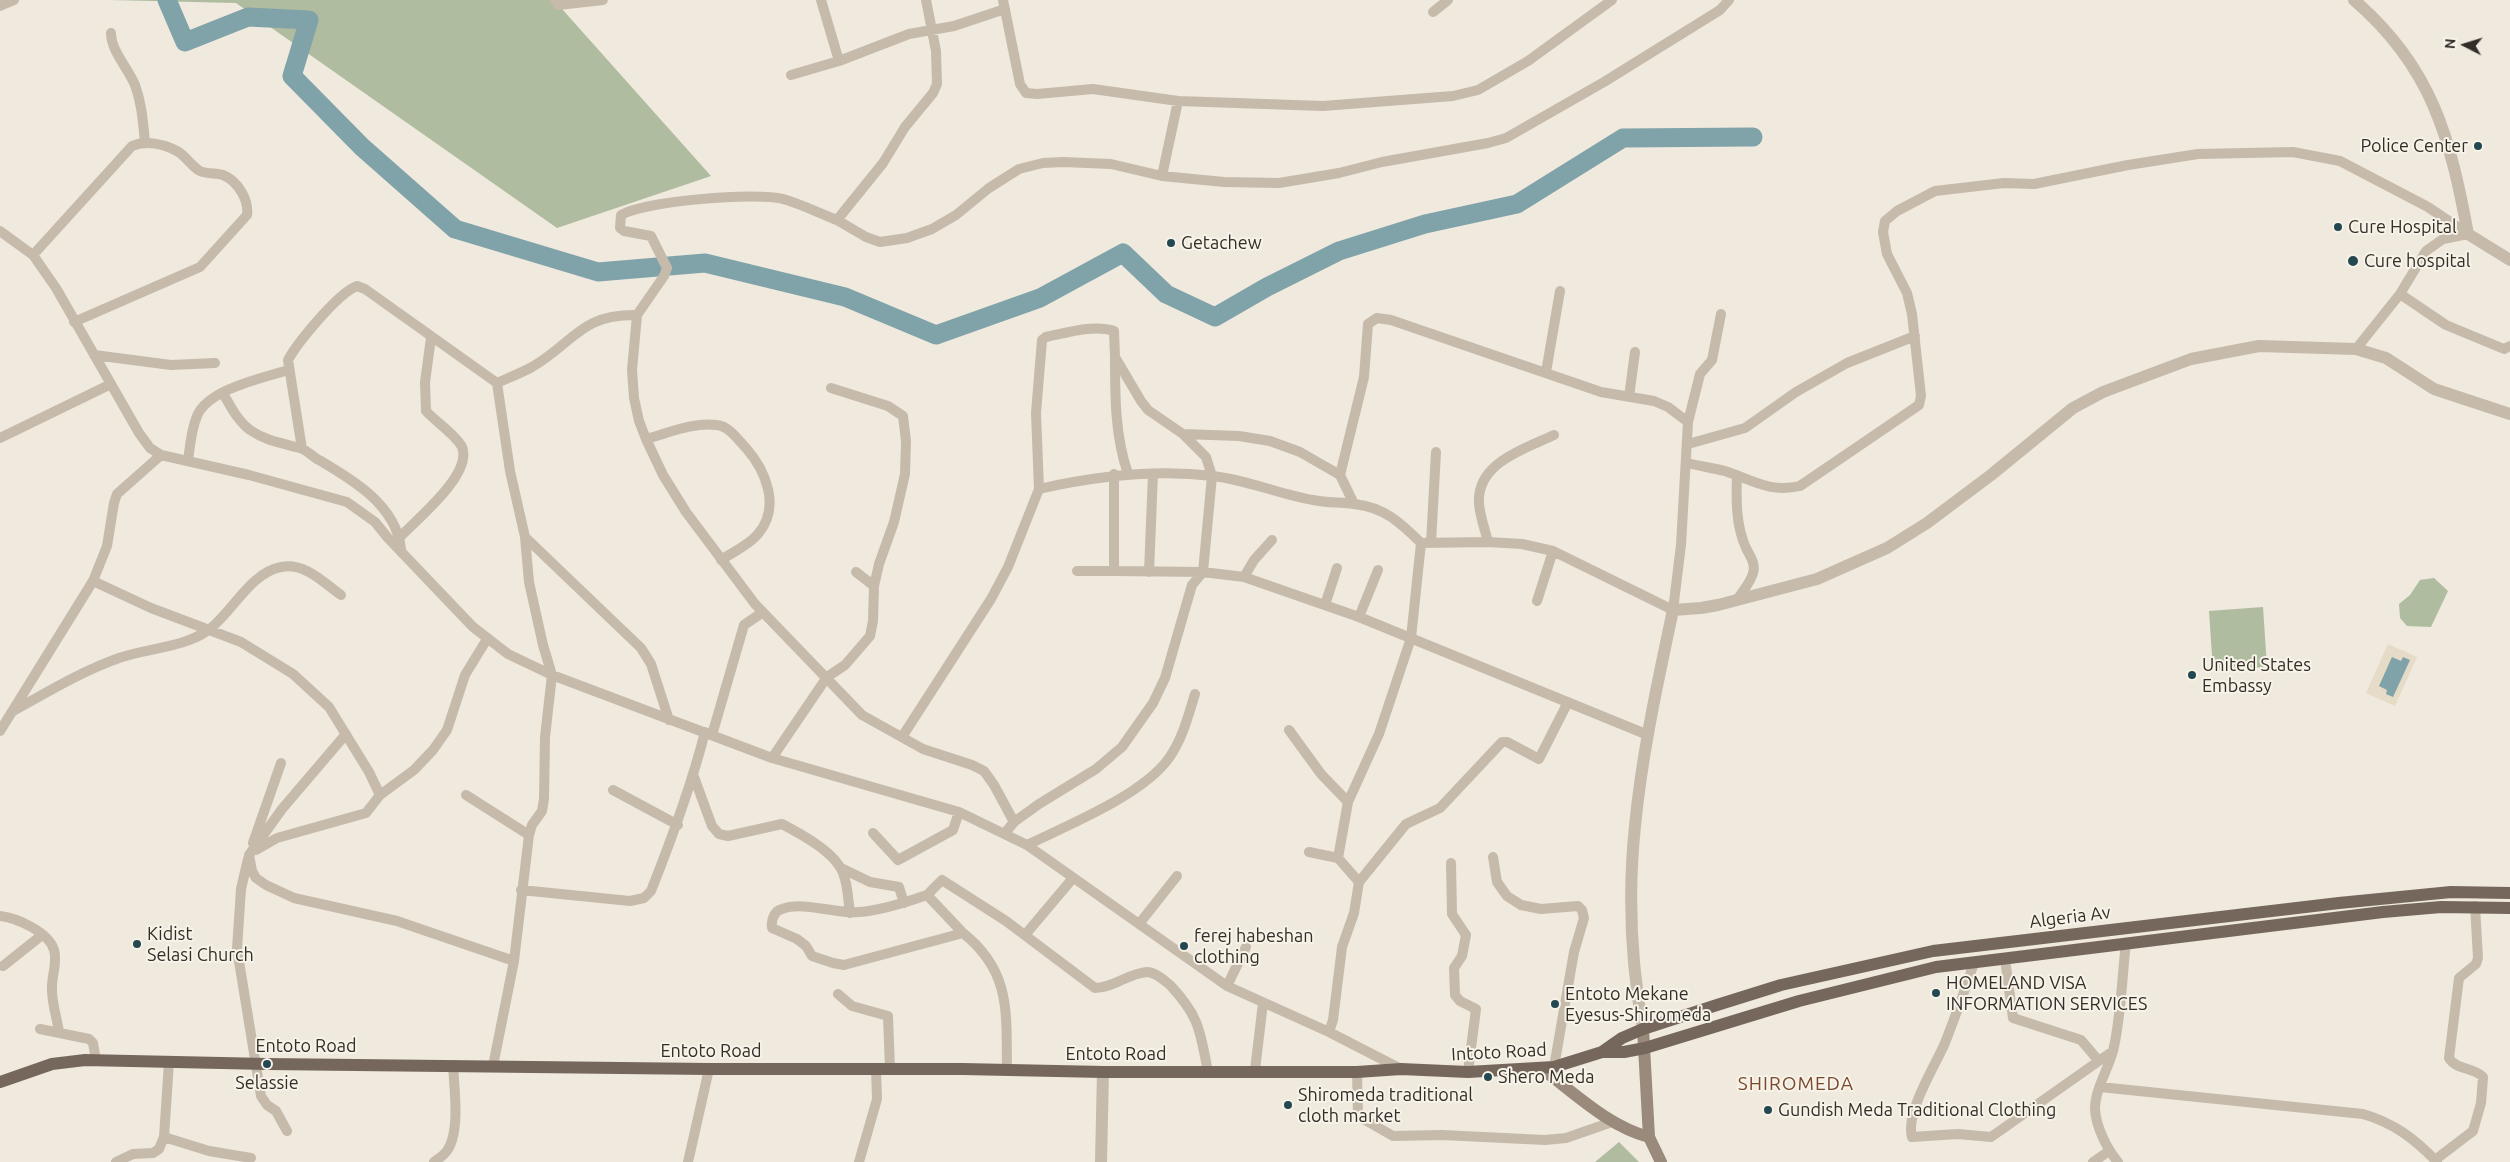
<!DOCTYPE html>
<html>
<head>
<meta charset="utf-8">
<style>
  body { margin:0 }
  #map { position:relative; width:2510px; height:1162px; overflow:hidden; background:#efe9de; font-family:Ubuntu,sans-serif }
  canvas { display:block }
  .north { position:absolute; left:2440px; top:20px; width:50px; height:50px; -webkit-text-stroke:4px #f7f3e9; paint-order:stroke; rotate:275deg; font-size:14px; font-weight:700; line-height:20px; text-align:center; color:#342e29 }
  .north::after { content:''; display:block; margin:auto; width:18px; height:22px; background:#342e29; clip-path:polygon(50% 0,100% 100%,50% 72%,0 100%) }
</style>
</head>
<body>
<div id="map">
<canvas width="2510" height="1162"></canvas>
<div class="north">N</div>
</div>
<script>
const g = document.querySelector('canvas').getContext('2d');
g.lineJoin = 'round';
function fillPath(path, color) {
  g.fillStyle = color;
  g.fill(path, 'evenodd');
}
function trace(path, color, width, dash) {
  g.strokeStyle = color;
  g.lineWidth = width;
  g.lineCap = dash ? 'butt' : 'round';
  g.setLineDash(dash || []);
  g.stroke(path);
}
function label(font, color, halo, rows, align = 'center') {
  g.font = font + ' Ubuntu,sans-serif';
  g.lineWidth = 4;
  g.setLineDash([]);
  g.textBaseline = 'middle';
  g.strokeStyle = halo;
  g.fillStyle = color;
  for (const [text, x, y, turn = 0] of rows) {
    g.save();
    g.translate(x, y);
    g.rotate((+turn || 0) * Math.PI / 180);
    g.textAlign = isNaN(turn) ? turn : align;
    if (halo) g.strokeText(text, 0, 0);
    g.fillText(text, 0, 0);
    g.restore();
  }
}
fillPath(new Path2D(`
  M110,0H554L711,176L557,228L236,3Z
  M2434,578L2448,591L2431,627L2407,626L2400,618L2399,604L2410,595L2420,580Z
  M2263,607L2267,667L2213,670L2209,611Z
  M1619,1142L1639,1162H1595Z`), '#afbc9f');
fillPath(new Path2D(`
  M2388,644L2417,657L2395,706L2366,693Z`), '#e5dbc6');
fillPath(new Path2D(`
  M2392,657L2401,661L2403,657L2410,660L2393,697L2386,694L2387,690L2379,686Z`), '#80a2a9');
trace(new Path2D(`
  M167,0L185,42L248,17L309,20L292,76L362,147L455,229L598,272L705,263L845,297L936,335L1040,298L1123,253L1166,294L1215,317L1267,287L1339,251L1425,224L1517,204L1623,138L1753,137`), '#80a2a9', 19);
trace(new Path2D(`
  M555,0L558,5L603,0
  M821,0L839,61
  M926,0L936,51L937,84L933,93L905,127L883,163L837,220L866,237L880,242L907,238L932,229L956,215L989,188L1019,169L1043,163L1063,162L1111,164L1162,176L1224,182L1279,183L1339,173L1382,162L1488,143L1506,138L1604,82L1720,10L1729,0
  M1003,0L1020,84L1026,93L1037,94L1093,89L1178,101L1323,106L1453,96L1478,90L1528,61L1612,0
  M0,6L14,0
  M1433,12L1448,0
  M111,33C111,51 128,68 135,85C142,104 143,123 145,142
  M791,75L839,61L909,34L954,26L1005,9
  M1162,176L1178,101
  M837,220C819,213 801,204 783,199C755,192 645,201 621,215L620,228L624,231L651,236L667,268L664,276L637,315L632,370L634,398L639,421L646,439L663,475L686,512L755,604L862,715L923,749L972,765L984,771L994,785L1014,822L1005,833
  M0,231L33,255L56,288L139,433L150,448L161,455L249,475L347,502L375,522L388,538L473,627L508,654L552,675L772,758L959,812L1027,845L1227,986L1329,1032L1401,1069
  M33,255L132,146C146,140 164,144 177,151C186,156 191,166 200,171C207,174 216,173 223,175C238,181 249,200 247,215L200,267L74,322
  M2400,294L2446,325L2504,349L2510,346
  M2356,349L2400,294L2426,251L2443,239L2468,234
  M94,355L171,365L215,363
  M1115,357C1115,397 1115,436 1128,474
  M1546,372L1560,291
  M223,393C230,406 238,421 250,430C266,441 282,443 300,448C307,450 313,457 319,460C353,480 396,505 401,549
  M1629,397L1635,352
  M0,438L111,384
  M646,439C668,433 694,422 717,425C729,426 738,440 746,448C766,471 781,507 758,534C749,545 733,552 721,560
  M1688,444L1745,428L1796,392L1847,363L1915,336
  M302,449L288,360C298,342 338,293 357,286L365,289L497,383
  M188,461C190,446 191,430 197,416C208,389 263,378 288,370
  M1687,463C1699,466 1713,468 1725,471C1752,480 1770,493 1800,486L1919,405L1921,396L1912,314L1907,293L1887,254L1883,232L1885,221L1897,211L1935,191L2004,183L2034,184L2128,165L2198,154L2293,152L2340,161L2428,207L2468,234
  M1114,474V571L1203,572L1212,476L1206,457L1183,434
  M1039,489L1036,413L1042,340L1046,337C1066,333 1094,324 1114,331L1115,357L1141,401L1148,410L1183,434L1239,436L1270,441L1300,452L1340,475
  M1354,504L1340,475L1364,377L1368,324L1377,318L1391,320L1601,392L1654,401L1668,407L1688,422
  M400,537C417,519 473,474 462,447C457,436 435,421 426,411L425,382L431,338
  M525,537L641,648L651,664L669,720
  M1488,542C1485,530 1480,516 1479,504C1476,463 1524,449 1554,435
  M1431,543L1436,452
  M1077,571H1114
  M856,572L874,586
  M1149,572L1153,474
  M1244,577L1254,560L1272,540
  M93,581L151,608L241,642L293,674L329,707L369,772L380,795
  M1737,600C1742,592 1751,582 1753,573C1756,564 1750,556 1746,548C1736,526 1736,500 1737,476
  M1537,601L1553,551
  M1325,605L1337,568
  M1359,617L1378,570
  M13,711C48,692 82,671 119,658C147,648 182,648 207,631C231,615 249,573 281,567C304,562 323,582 341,595
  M1289,730L1321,774L1348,802
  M0,731L93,581L107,546L114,503L117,494L161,455
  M346,734L282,809L249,855L252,871L256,878L266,885L294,898L397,921L514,961
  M712,735L744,625L763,612
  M902,737L991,599L1008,567L1039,489C1096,476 1154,469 1213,476C1247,480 1279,494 1313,500C1327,503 1340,502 1354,504C1384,507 1401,523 1421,543L1488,542L1522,544L1553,551L1673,610L1681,545L1688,422L1700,374L1712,360L1721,314
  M772,758L827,677L845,665L870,636L873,621L874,586L879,564L894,522L905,474L906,441L903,416L888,406L831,388
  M694,777L712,826L719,834L728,836L782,824C801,834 835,852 843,873C848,885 848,900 850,913
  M613,790L678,825
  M466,795L529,835
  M1014,822L1039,804L1096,769L1122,747L1153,703L1165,678L1192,585L1203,572L1244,577L1359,617L1648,735
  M873,833L898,860L953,830L959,812
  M253,843L281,763
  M1027,845C1068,825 1143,795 1169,758C1183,738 1188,716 1195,694
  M256,850L277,838L366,813L380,795L414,770L433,750L447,730L465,675L487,639
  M1309,852L1338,858
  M1493,857L1497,882L1507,896L1521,905L1541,909L1578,906L1582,910L1584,918L1574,952L1554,1067
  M248,859L241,889L237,949L261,1096L267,1105L276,1111L287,1131
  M1451,863L1452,914L1466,935L1462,956L1454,968L1455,995L1460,1001L1476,1009L1468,1072
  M841,868L870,882L899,887L904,903
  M1359,882L1406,824L1440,808L1502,742H1507L1539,759L1568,702
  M521,890L630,901L644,898L651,891C672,838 691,787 705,732
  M927,895L942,880L1006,921L1095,988C1113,988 1129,973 1147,972C1155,972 1164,980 1170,985C1200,1017 1200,1031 1208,1072
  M0,916C17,918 49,932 54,950C58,963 51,977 52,990C52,1004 57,1018 59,1032
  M1139,924L1177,876
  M963,933L927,895C907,902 869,914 848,912C827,911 801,902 782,909C774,911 771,920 772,928L797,939L806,946L812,956L833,963L844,965L963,933C1012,972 1006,1014 1007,1070
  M1025,935L1073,878
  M2005,959L2013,1018L2081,1040L2098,1060
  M1974,963C1965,990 1955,1017 1945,1043C1935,1066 1905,1113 1912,1137L1958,1134L1991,1137L2113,1051
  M3,966L42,935
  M1227,986L1246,947
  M838,994L852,1006L888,1016L890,1069
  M40,1029L89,1039L93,1043L96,1060
  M1329,1032L1333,1020L1342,947L1354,913L1359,882L1338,858L1348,802L1379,734L1411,638L1421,543
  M493,1066L514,961L529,835L532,825L542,811L544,799L545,737L552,675L543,645L529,582L525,537L510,471L497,383C508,378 521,373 532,367C575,342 580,314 637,315
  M1255,1070L1263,1003
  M1357,1072L1358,1116L1393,1136L1442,1135L1545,1140L1566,1138L1612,1122
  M2100,1087L2363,1114C2394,1123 2415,1139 2437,1162
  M164,1137L209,1151L251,1158
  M2435,1160L2473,1131L2481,1103L2483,1077C2474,1067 2456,1070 2449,1058L2459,978L2476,964L2478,958L2475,906
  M116,1162L133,1154L153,1153L159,1149L164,1137L169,1062
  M434,1162C438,1159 443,1156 446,1152C461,1134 454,1087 453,1065
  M688,1162L709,1069
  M859,1162L877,1099L876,1069
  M2093,1162L2109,1151
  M2118,1162C2107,1149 2096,1127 2095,1109C2095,1089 2108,1070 2113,1051C2121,1019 2122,976 2126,943`), '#c6baab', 10);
trace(new Path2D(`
  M2354,0C2432,67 2450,137 2468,234L2510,260
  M1643,1029C1631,963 1628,893 1635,826C1642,753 1658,681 1673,610L1701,608L1718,605L1817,579L1887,548L1927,523L1991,475L2073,408L2103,392L2191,359L2259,346L2356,349L2386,358L2434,389L2510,414
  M1101,1162L1103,1072`), '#c6baab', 12);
trace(new Path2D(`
  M1643,1029L1649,1137L1661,1162
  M1542,1069C1576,1094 1608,1126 1649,1137`), '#998a7c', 12);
trace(new Path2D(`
  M1602,1052L1622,1038L1643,1029L1717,1005L1781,985L1933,951L2339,903L2451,892L2510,893
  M0,1082L52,1064L85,1060L267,1064L709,1069H963L1103,1072H1357L1401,1069L1468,1072L1554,1067L1602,1052H1624L1645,1048L1799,1001L1936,967L2383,912L2441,907L2510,908`), '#75675c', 12);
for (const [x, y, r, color] of [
  [2478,146,5,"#244851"],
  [2338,227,5,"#244851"],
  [1171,243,5,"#244851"],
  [2353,261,6,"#244851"],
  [2192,675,5,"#244851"],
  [137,944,5,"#244851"],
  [1184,946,5,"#244851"],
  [1936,993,5,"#244851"],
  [1555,1004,5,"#244851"],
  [267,1064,5,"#244851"],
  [1488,1077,5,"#244851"],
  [1288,1105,5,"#244851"],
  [1768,1110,5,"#244851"]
]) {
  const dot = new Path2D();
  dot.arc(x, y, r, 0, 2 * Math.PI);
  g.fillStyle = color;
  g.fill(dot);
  trace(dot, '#f7f3e9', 2);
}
label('18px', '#342e29', '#f7f3e9', [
  ["Police Center",2468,146,"right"],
  ["Cure Hospital",2348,227],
  ["Getachew",1181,243],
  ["Cure hospital",2364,261],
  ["United States",2202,665],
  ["Embassy",2202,686],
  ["Kidist",147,934],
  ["Selasi Church",147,955],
  ["ferej habeshan",1194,936],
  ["clothing",1194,957],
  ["HOMELAND VISA",1946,983],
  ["INFORMATION SERVICES",1946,1004],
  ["Entoto Mekane",1565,994],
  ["Eyesus-Shiromeda",1565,1015],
  ["Shero Meda",1498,1077],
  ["Selassie",267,1083,"center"],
  ["Shiromeda traditional",1298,1095],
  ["cloth market",1298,1116],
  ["Gundish Meda Traditional Clothing",1778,1110]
], 'left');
label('18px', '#342e29', '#f7f3e9', [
  ["Algeria Av",2070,917,-7],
  ["Entoto Road",306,1046],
  ["Entoto Road",711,1051],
  ["Intoto Road",1499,1052,-3],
  ["Entoto Road",1116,1054]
]);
g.letterSpacing = '1px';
label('19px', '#7a482c', '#f7f3e9', [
  ["SHIROMEDA",1796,1084]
]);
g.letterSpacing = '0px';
</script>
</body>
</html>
